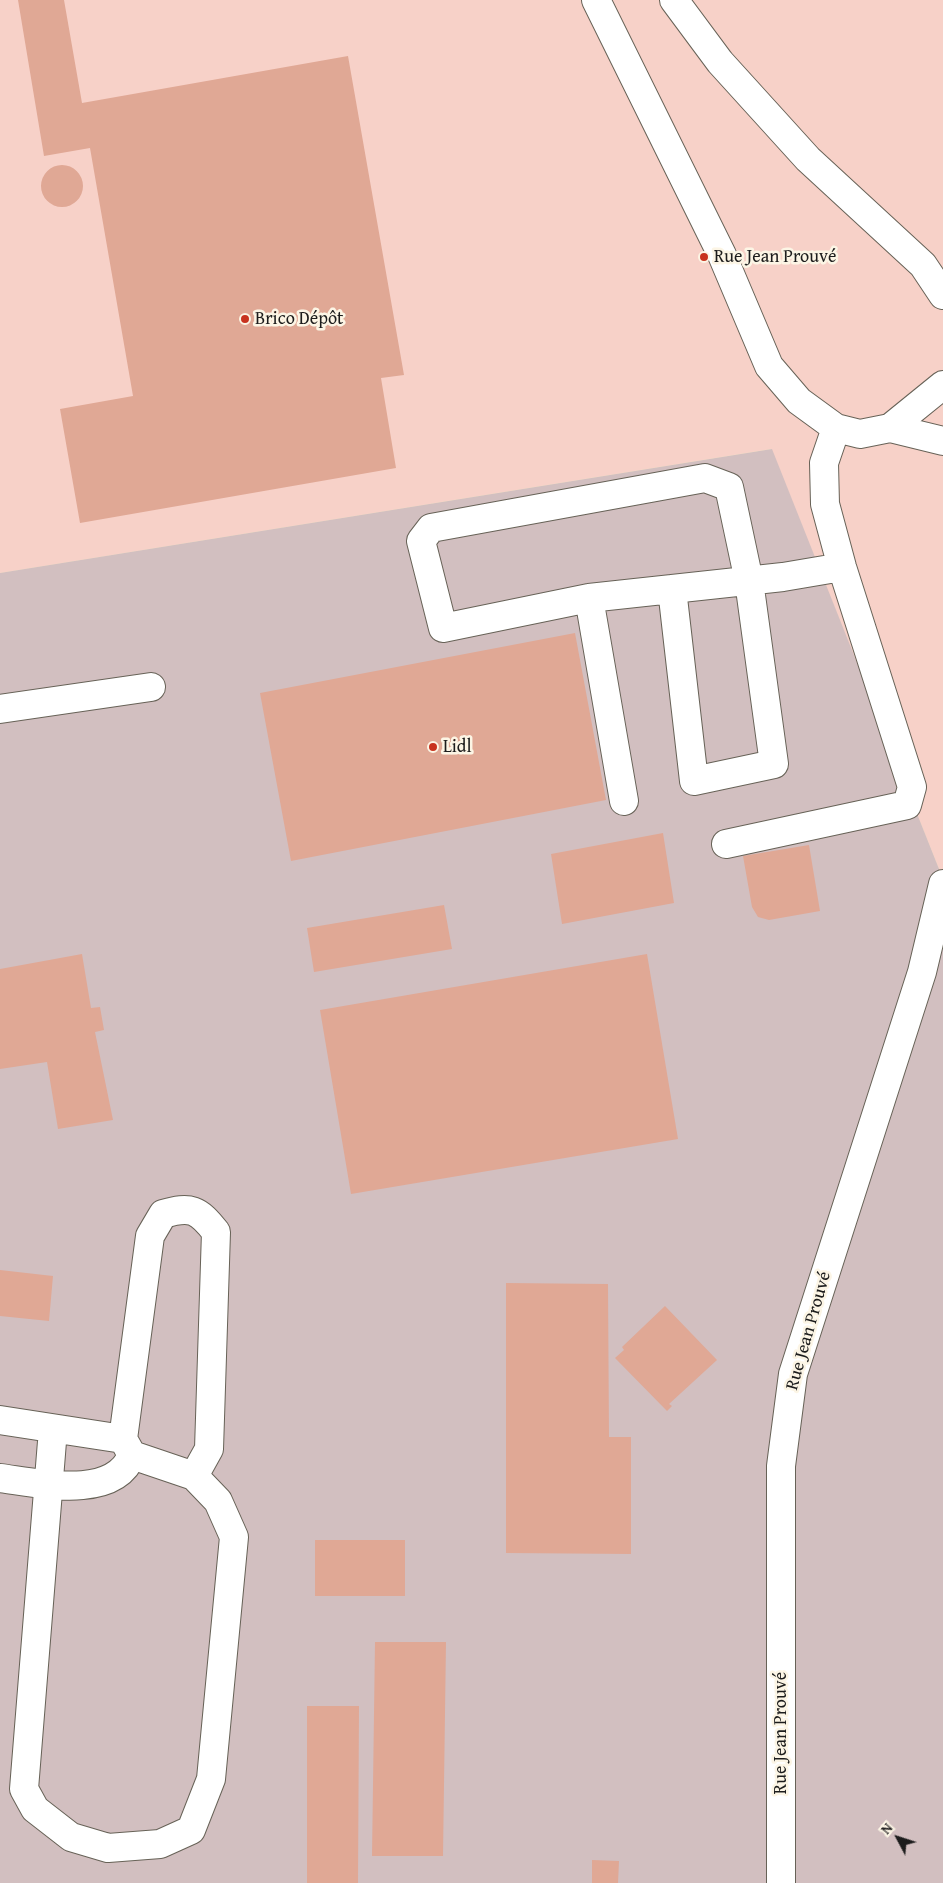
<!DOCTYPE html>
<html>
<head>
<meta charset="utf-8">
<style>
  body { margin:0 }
  #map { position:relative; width:943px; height:1883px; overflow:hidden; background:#f2e3c4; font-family:"Gentium Book Plus",serif }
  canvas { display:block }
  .north { position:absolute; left:873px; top:1813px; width:50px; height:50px; -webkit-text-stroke:4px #fcf5e5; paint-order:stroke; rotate:310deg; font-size:14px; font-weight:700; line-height:20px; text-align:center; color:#1c1c1c }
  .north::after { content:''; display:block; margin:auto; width:18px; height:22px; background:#1c1c1c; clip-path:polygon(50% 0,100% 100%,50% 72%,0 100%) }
</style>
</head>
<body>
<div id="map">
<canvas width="943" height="1883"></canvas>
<div class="north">N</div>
</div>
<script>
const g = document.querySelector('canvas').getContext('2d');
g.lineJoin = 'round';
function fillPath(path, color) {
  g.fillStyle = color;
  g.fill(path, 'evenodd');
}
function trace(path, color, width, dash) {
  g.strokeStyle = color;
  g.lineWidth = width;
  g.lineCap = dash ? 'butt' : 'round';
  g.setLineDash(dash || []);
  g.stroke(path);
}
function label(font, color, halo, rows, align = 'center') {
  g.font = font + ' "Gentium Book Plus",serif';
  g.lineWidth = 5;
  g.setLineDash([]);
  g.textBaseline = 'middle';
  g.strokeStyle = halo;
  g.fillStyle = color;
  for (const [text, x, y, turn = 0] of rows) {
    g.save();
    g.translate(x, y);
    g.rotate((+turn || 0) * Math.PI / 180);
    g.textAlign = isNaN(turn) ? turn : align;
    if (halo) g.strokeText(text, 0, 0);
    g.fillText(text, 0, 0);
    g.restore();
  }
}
fillPath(new Path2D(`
  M0,0H943V879L771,449L0,573Z`), '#f7d1c8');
fillPath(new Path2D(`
  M772,449L943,879V1883H0V573Z`), '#d2bfc0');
fillPath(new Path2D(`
  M18,0H64L82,103L348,56L404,375L381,378L396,468L80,523L60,409L133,396L90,148L44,156Z
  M41 186a21 21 0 1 1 42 0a21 21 0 1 1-42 0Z
  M575,633L606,800L291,861L260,693Z
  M663,833L674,903L562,924L551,854Z
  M809,845L820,911L769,920L758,917L752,907L743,856Z
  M444,905L452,949L314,972L307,928Z
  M82,954L91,1008L100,1007L104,1030L95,1032L113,1120L58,1129L47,1062L0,1069V969Z
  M647,954L678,1139L351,1194L320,1010Z
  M0,1270L53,1276L49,1321L0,1316Z
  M506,1283L608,1284L609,1437H631V1554L506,1553Z
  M665,1306L717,1360L669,1404L672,1406L667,1411L615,1358L624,1350L622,1347Z
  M315,1540H405V1596H315Z
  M375,1642H446L443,1856H372Z
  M307,1706H359L358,1883H307Z
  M592,1860L619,1861L618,1883H592Z`), '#e0a895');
const minor = new Path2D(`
  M596,0L722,255L769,366L799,401L836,428L860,434L890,428L943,441
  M890,428L943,385
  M589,598L443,628L421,541L431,528L705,478L729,487L749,581L774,764L694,781L672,589
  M0,709L151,687
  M624,801L589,598L783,577L842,567
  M726,844L907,805L912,787L842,567L825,504L824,463L836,428
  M0,1420L123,1439L132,1455C114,1501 38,1483 0,1478
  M53,1429L24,1789L35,1809L71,1837L108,1848L160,1844L191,1830L211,1779L234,1537L218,1501L194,1476L132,1455
  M123,1439L150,1236L163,1214C191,1206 198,1209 216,1232L209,1449L194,1476
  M781,1883V1466L793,1374L922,972L943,884`);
const major = new Path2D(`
  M674,0L720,62L808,159L923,265L943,295`);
trace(minor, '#676257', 30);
trace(major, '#676257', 30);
trace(minor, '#fff', 28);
trace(major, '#fff', 28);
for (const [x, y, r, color] of [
  [704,257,5,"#c8321e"],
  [245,319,5,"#c8321e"],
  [433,747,5,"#c8321e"]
]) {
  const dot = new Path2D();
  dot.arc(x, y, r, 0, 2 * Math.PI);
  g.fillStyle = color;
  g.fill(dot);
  trace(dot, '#fcf5e5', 2);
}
label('18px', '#1c1c1c', '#fcf5e5', [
  ["Rue Jean Prouvé",714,257],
  ["Brico Dépôt",255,319],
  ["Lidl",443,747]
], 'left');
label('18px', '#1c1c1c', '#fcf5e5', [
  ["Rue Jean Prouvé",809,1331,-74],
  ["Rue Jean Prouvé",781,1733,-90]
]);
</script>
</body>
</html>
